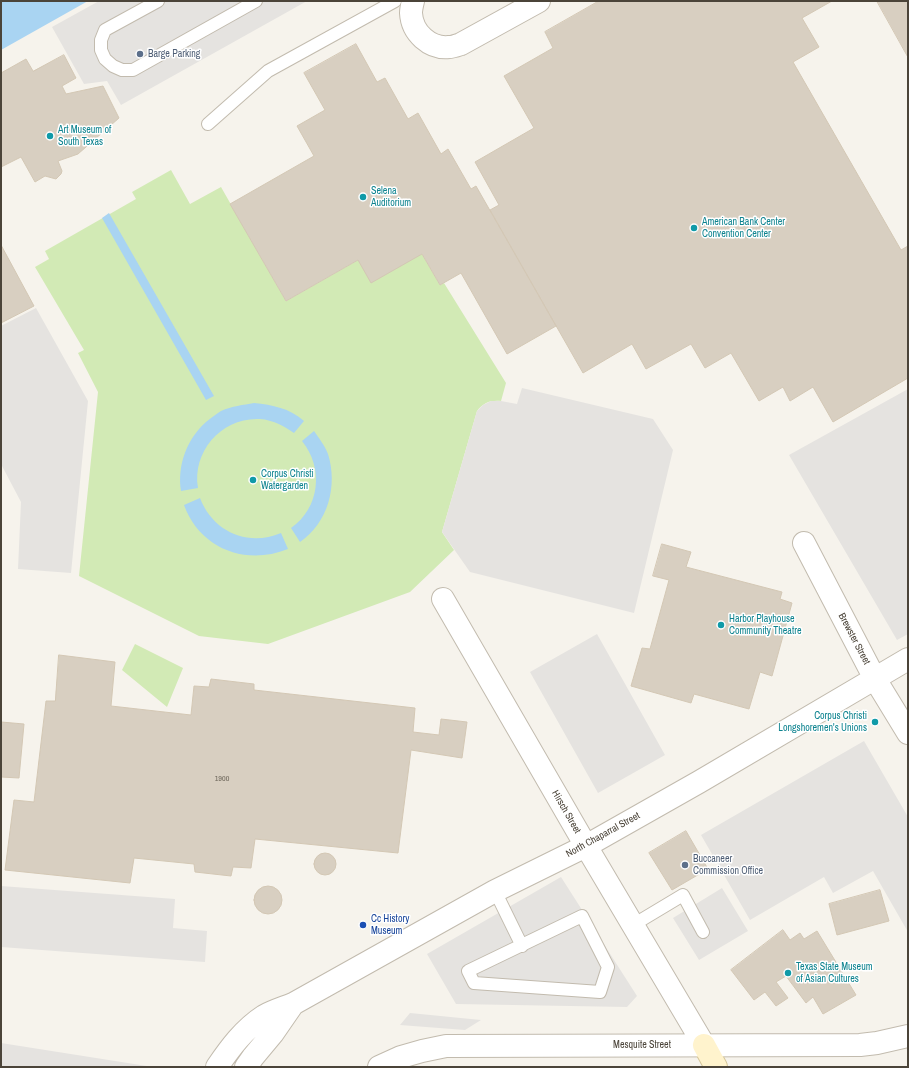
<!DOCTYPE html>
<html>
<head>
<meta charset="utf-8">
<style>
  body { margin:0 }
  #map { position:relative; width:909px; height:1068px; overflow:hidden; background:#f6f3ec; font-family:"Archivo Narrow",sans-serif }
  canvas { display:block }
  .frame { position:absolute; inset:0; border:2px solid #4b4439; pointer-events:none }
</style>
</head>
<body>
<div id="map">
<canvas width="909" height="1068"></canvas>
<div class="frame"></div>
</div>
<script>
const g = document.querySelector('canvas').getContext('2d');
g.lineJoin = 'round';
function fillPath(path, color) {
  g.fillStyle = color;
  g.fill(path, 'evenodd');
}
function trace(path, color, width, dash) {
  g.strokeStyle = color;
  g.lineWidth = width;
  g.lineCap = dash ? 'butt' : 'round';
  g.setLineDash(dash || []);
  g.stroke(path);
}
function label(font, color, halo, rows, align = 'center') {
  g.font = font + ' "Archivo Narrow",sans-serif';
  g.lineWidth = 3;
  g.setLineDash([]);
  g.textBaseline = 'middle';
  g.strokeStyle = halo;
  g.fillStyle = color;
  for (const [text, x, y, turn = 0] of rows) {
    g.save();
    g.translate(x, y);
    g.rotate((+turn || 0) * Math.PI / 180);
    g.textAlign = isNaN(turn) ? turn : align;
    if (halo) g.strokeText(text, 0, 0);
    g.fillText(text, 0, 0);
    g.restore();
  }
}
fillPath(new Path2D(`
  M171,170L190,204L221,187L286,301L358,260L422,254L440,285L444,283L506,383L501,401C490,400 483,403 477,411L442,532L454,550L410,592L268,644L199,636L79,576L98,392L78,353L84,350L35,267L49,259L45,251L136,199L132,192Z
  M135,644L183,668L167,707L122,670Z`), '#d2eab5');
fillPath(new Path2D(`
  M99,1H307L121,105L107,81L84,84L52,27Z
  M36,308L88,401L71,573L18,569L21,502L1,464V326Z
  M522,388L653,419L673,450L634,613L470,572L442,532L477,411L483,405L491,401H501L517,404Z
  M908,389V634L897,640L789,455Z
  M597,634L665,755L598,793L530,672Z
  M864,741L908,817V932L873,871L833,893L824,877L750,920L701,835Z
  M561,877L637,996L627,1007L456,1004L427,954Z
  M1,886L175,899L173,928L207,931L205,962L1,947Z
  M722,888L748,931L699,960L673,918Z
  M410,1013L481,1020L465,1030L400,1025Z
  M1,1043L153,1067H1Z`), '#e5e3e0');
fillPath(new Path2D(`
  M1,1H88L1,50Z
  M109,213L214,396L206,400L102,218Z
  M254,403C273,405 289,408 304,421L294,433C284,426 273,420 260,419C222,417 192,451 198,488L181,491C177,465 187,439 206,422C211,418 216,414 221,411C232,406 243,405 254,403Z
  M314,431C319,438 325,446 328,454C338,486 328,523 300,542L291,528C320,508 324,468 302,441Z
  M200,498C213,532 248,547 281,533L288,549C246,566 200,549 184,505Z`), '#a9d4f2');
const building = new Path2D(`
  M599,1H832L802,18L819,47L793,62L901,250L908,246V378L833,422L813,387L790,401L783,387L759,401L731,353L705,368L691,344L646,369L632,344L583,373L490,210L499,205L475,162L534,128L504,76L553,48L545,32Z
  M877,1H908V57Z
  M356,44L377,82L385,78L408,119L418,113L441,154L448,149L471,189L476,186L556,326L507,354L461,273L440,285L422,254L371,283L358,260L286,301L230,204L314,156L297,126L325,110L304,73Z
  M64,55L76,78L62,86L66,94L103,86L119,118L78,154L58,161L62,171L61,174L56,179L45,176L35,182L21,157L1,167V73L26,59L33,71Z
  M1,245L34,306L1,323Z
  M662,544L691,552L686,567L782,592L780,599L792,603L772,676L760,672L749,709L694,694L691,703L631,686L642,648L650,649L669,580L653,576Z
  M59,655L115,662L111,706L191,715L194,686L209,687L211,679L254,684V690L415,708L413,732L439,735L441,719L467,722L462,758L411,750L398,853L255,839L251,868L233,867L231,876L195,872L194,864L134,858L130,883L5,870L14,800L34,802L46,701H55Z
  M1,722L24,724L19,778L1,777Z
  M686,831L708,869L672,890L649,853Z
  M314 864a11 11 0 1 1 22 0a11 11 0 1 1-22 0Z
  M254 900a14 14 0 1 1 28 0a14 14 0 1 1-28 0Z
  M880,890L889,921L837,935L829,904Z
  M783,930L790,940L800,933L804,939L817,931L856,995L823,1014L813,997L806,1003L786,976L776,982L788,998L776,1006L765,992L754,1000L731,970Z`);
fillPath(building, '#d8cfc1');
trace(building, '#d3c7b4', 1);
const service = new Path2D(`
  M158,1L105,30L101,40V50L105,59L113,66L122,70H133L256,1
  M208,124L268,71L395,1
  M495,891L522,946
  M582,916L608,967L600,992L474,983L468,971Z
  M633,925L683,895L703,932`);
const minor = new Path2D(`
  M804,543L875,679L908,733
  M443,599L586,846L704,1045
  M217,1067C230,1048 244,1029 264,1016C273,1011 283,1008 293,1004L495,891L586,846L699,782L908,659
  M246,1067L253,1057L273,1033L293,1004
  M379,1067L401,1057L422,1051L446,1046L860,1045L877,1043L908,1036`);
const tertiary = new Path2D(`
  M413,1C412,5 411,10 411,13C412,33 430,49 449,47C453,47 458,45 461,44L539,1`);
const secondary = new Path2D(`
  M704,1045L716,1067`);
trace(service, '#c2bbae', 14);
trace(minor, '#c2bbae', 24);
trace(tertiary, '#c2bbae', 24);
trace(secondary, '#d6c79b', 24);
trace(service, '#fff', 12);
trace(minor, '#fff', 22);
trace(tertiary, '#fff', 22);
trace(secondary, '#fff3cd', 22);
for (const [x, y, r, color] of [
  [140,54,4,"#5c6f8a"],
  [50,136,4,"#0f9aa8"],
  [363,197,4,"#0f9aa8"],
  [694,228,4,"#0f9aa8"],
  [253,480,4,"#0f9aa8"],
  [721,625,4,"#0f9aa8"],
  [875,722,4,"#0f9aa8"],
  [685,865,4,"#5c6f8a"],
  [363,925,4,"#1a4fb4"],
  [788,973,4,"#0f9aa8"]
]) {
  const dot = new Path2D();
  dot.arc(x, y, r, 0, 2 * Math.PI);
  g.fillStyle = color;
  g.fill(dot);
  trace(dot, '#fff', 1.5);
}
label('8px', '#6e675b', null, [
  ["1900",222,779]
]);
label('10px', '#4e5e75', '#fff', [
  ["Barge Parking",148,54],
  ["Buccaneer",693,859],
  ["Commission Office",693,871]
], 'left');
label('10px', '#0d838f', '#fff', [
  ["Art Museum of",58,130],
  ["South Texas",58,142],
  ["Selena",371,191],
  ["Auditorium",371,203],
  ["American Bank Center",702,222],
  ["Convention Center",702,234],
  ["Corpus Christi",261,474],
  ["Watergarden",261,486],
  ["Harbor Playhouse",729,619],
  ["Community Theatre",729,631],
  ["Corpus Christi",867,716,"right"],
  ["Longshoremen's Unions",867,728,"right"],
  ["Texas State Museum",796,967],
  ["of Asian Cultures",796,979]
], 'left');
label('10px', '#4b4439', '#fff', [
  ["Brewster Street",854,639,62],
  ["Hirsch Street",566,812,60],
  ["North Chaparral Street",603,835,-29],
  ["Mesquite Street",642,1045]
]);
label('10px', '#164399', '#fff', [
  ["Cc History",371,919],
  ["Museum",371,931]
], 'left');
</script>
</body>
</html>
